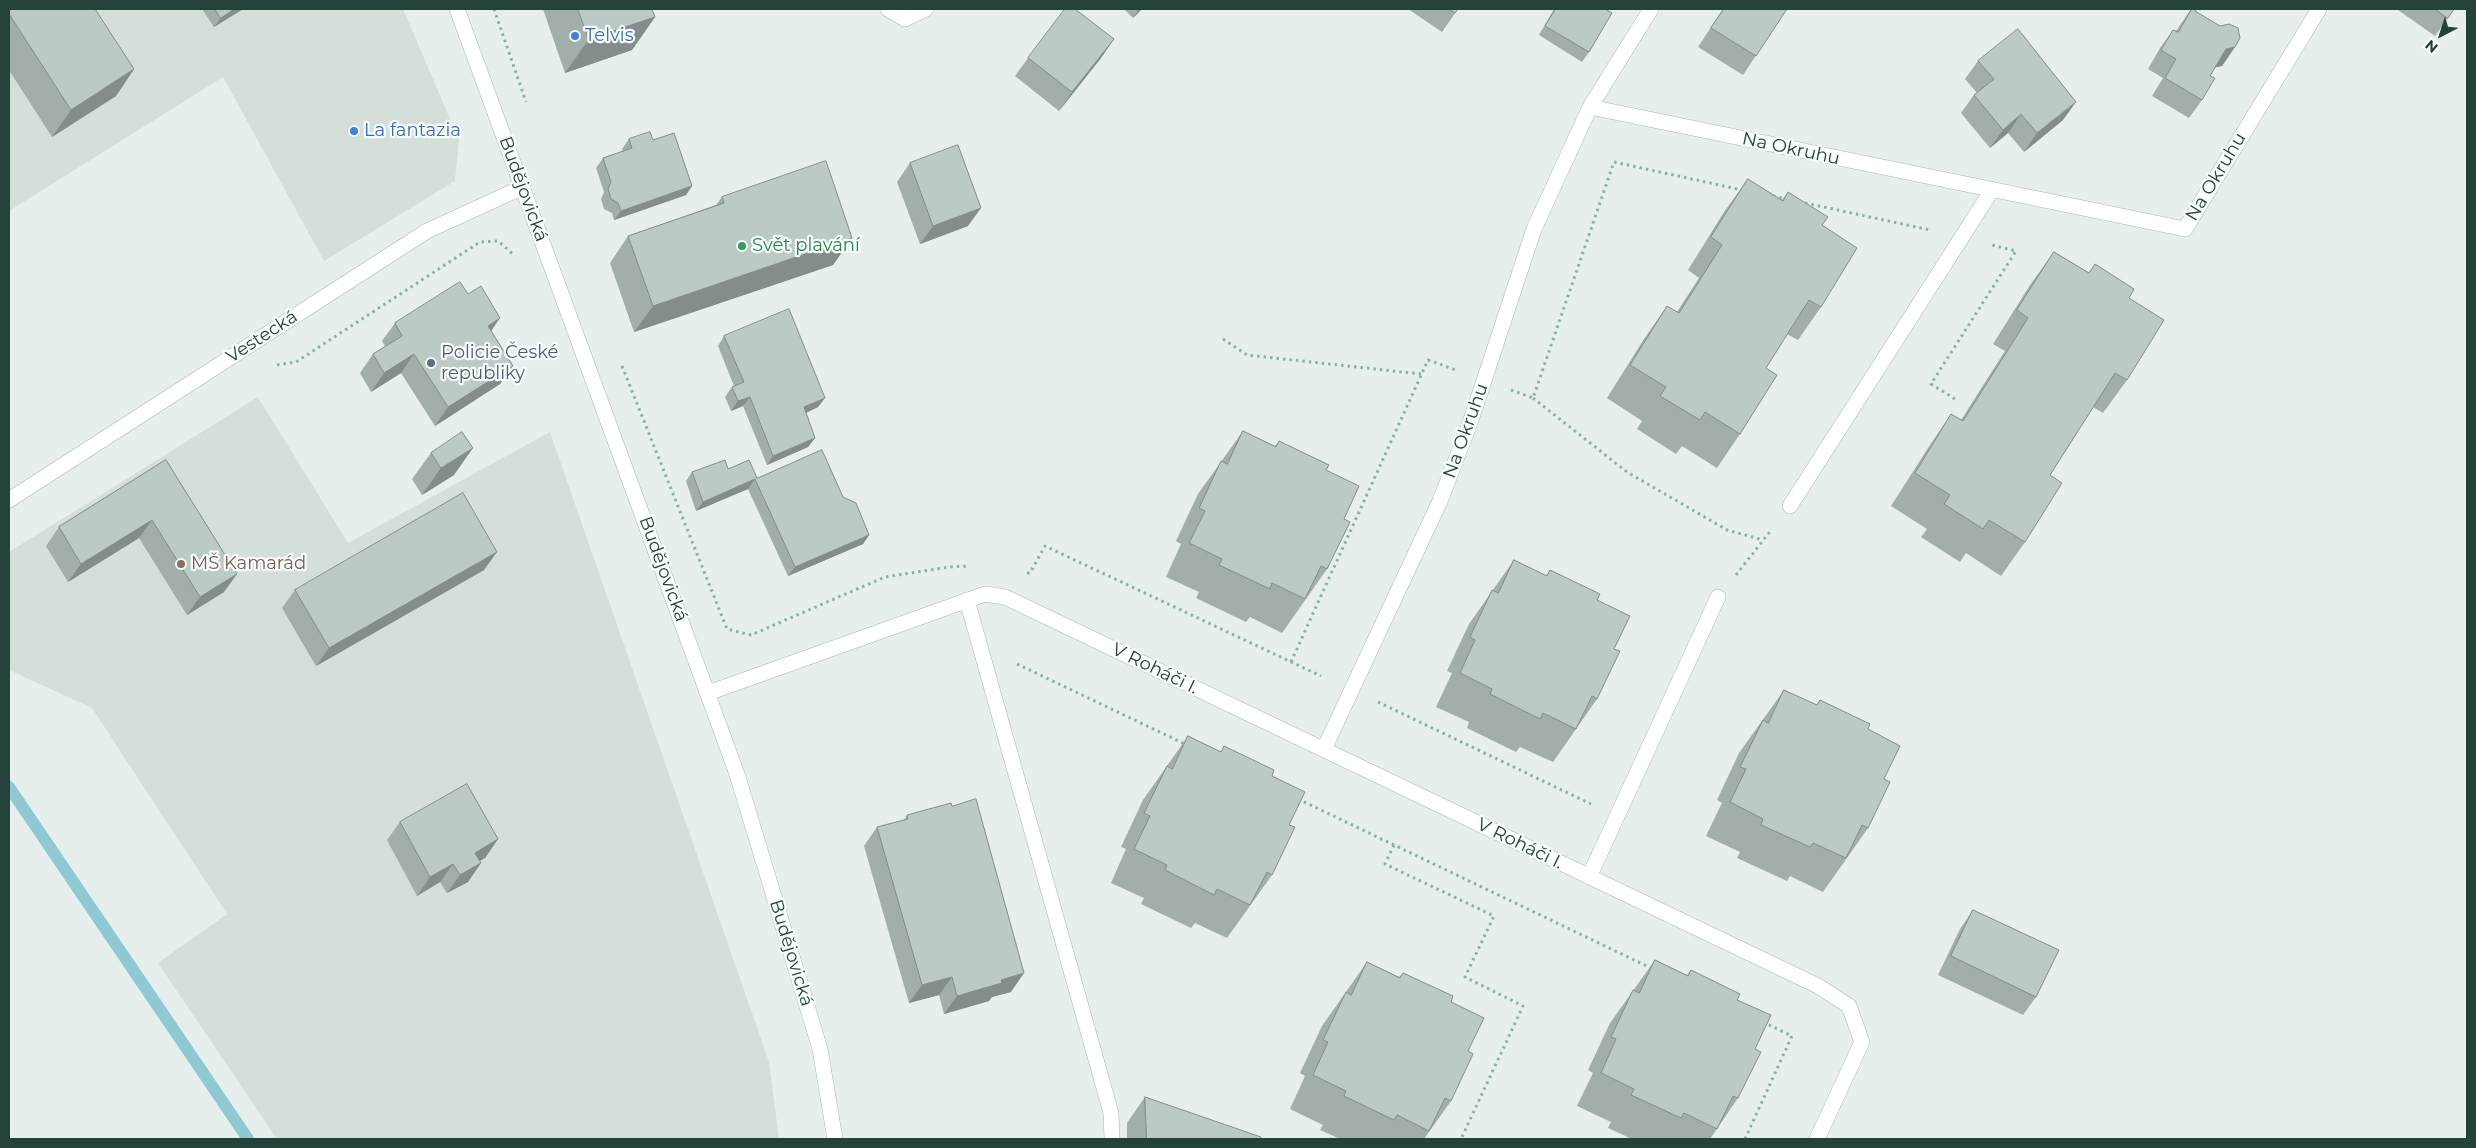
<!DOCTYPE html>
<html>
<head>
<meta charset="utf-8">
<style>
  body { margin:0 }
  #map { position:relative; width:2476px; height:1148px; overflow:hidden; background:#e6efeb; font-family:Montserrat,sans-serif }
  canvas { display:block }
  .frame { position:absolute; inset:0; border:10px solid #24423a; pointer-events:none }
  .north { position:absolute; left:2416px; top:10px; width:50px; height:50px; -webkit-text-stroke:4px #f7fbf9; paint-order:stroke; rotate:220deg; font-size:14px; font-weight:700; line-height:20px; text-align:center; color:#24423a }
  .north::after { content:''; display:block; margin:auto; width:18px; height:22px; background:#24423a; clip-path:polygon(50% 0,100% 100%,50% 72%,0 100%) }
</style>
</head>
<body>
<div id="map">
<canvas width="2476" height="1148"></canvas>
<div class="frame"></div>
<div class="north">N</div>
</div>
<script>
const g = document.querySelector('canvas').getContext('2d');
g.lineJoin = 'round';
function fillPath(path, color) {
  g.fillStyle = color;
  g.fill(path, 'evenodd');
}
function trace(path, color, width, dash) {
  g.strokeStyle = color;
  g.lineWidth = width;
  g.lineCap = dash ? 'butt' : 'round';
  g.setLineDash(dash || []);
  g.stroke(path);
}
function label(font, color, halo, rows, align = 'center') {
  g.font = font + ' Montserrat,sans-serif';
  g.lineWidth = 4.5;
  g.setLineDash([]);
  g.textBaseline = 'middle';
  g.strokeStyle = halo;
  g.fillStyle = color;
  for (const [text, x, y, turn = 0] of rows) {
    g.save();
    g.translate(x, y);
    g.rotate((+turn || 0) * Math.PI / 180);
    g.textAlign = isNaN(turn) ? turn : align;
    if (halo) g.strokeText(text, 0, 0);
    g.fillText(text, 0, 0);
    g.restore();
  }
}
fillPath(new Path2D(`
  M9,9H403L459,140L455,181L324,261L223,77L9,211Z
  M258,397L348,543L550,432L769,1062L779,1139H277L158,963L227,914L92,708L9,670V552Z`), '#d4dfda');
trace(new Path2D(`
  M9,787L248,1139`), '#8ec9d4', 12);
const lane = new Path2D(`
  M967,600L1111,1113L1112,1139`);
const street = new Path2D(`
  M888,9L905,19L926,9
  M1590,107L2185,229L2319,9
  M9,500L427,231L523,187
  M1790,506L1992,190
  M708,693L985,594L1005,597L1818,986L1849,1006L1862,1042L1817,1139
  M1324,749L1440,501L1470,423L1534,229L1590,107L1651,9
  M1589,877L1718,597`);
const secondary = new Path2D(`
  M457,9L737,774L820,1049L835,1139`);
trace(lane, '#a8b8b2', 16);
trace(street, '#a8b8b2', 16);
trace(secondary, '#a4bbb3', 16);
trace(new Path2D(`
  M494,9L526,102
  M1773,196L1786,199
  M1805,203L1930,230
  M1223,339L1247,355L1421,374
  M277,365L296,362L480,242L498,241L515,256
  M622,366L727,629L751,635L885,577L949,567L969,566
  M1511,390L1533,398L1614,162L1742,190
  M1533,398L1627,472L1727,530L1763,540
  M1955,399L1931,384L2016,251L1992,245
  M1027,573H1030L1045,546L1321,676
  M1736,575L1772,529
  M1291,662L1428,360L1456,370
  M1017,664L1187,745
  M1378,702L1591,804
  M1298,799L1653,969
  M1394,845L1385,864L1494,916L1465,977L1523,1006L1461,1139
  M1745,1139L1792,1036L1765,1023`), '#86b3a5', 3, [2.5, 4]);
trace(lane, '#fff', 15);
trace(street, '#fff', 15);
trace(secondary, '#fff', 15);
fillPath(new Path2D(`
  M9,9L134,69L116,96L52,137L9,70Z
  M202,9H243L214,27Z
  M543,9H652L655,17L632,50L565,73Z
  M1124,9H1142L1133,18Z
  M1408,9H1458L1442,32Z
  M1554,9H1605L1589,52L1582,62L1539,35Z
  M1723,9H1787L1743,75L1698,47Z
  M2191,9L2235,47L2222,66L2215,67L2210,76L2202,100L2189,118L2152,96L2163,78L2148,69L2160,48L2173,30L2176,31Z
  M2399,9H2454L2435,36L2398,10Z
  M1114,39L1101,58L1059,111L1015,76L1028,58Z
  M1978,61L2063,120L2024,152L2008,133L1990,148L1961,113L1974,95L1977,93L1965,79Z
  M629,139L653,140L692,186L686,195L614,220L612,213L604,209L601,199L604,192L596,168L603,158L623,151L622,149Z
  M910,163L968,226L920,244L897,182Z
  M1748,179L1782,200L1788,192L1822,225L1821,307L1798,340L1787,334L1766,368L1740,434L1717,468L1682,446L1676,454L1637,429L1642,421L1607,398L1644,339L1667,306L1677,312L1699,278L1688,270L1724,212Z
  M722,197L852,238L833,265L634,332L610,263L628,236L716,205Z
  M2054,252L2089,273L2095,264L2129,298L2127,380L2103,413L2093,407L2050,475L2025,542L2001,576L1966,553L1960,562L1921,537L1927,529L1891,506L1928,448L1951,414L1961,420L2005,351L1993,344L2030,285Z
  M395,323L491,330L513,366L500,384L435,426L401,373L371,392L360,373L373,354L385,346L382,341Z
  M724,336L825,398L818,407L806,413L815,438L808,447L767,465L743,406L731,411L725,397L732,387L734,386L718,346Z
  M1243,431L1275,446L1279,441L1326,470L1344,519L1327,569L1282,633L1250,617L1246,622L1196,598L1199,592L1166,577L1181,544L1176,541L1198,494Z
  M431,453L454,475L422,495L412,479Z
  M166,460L224,592L187,615L139,538L68,582L46,546L59,527Z
  M728,469L757,478L843,497L869,535L863,544L788,576L748,489L696,511L686,481L692,472Z
  M1514,560L1546,576L1550,570L1597,600L1614,649L1597,699L1553,762L1520,747L1516,752L1467,728L1469,722L1436,707L1452,673L1447,671L1469,624Z
  M484,570L316,666L282,608L295,590Z
  M1784,690L1816,705L1820,700L1868,729L1884,779L1868,828L1823,892L1790,876L1787,881L1737,858L1740,852L1706,836L1722,803L1717,800L1739,753Z
  M1188,736L1221,752L1224,746L1272,776L1289,825L1272,875L1227,938L1195,923L1191,928L1141,904L1144,898L1111,883L1126,849L1121,847L1143,800Z
  M907,815L1011,992L992,997L989,1001L944,1014L939,995L909,1003L864,846L877,827L904,820Z
  M400,822L498,839L485,858L480,861L468,882L447,893L440,882L417,896L387,840Z
  M1973,910L2036,997L2023,1015L1938,975L1960,929Z
  M1655,960L1687,975L1691,970L1737,1000L1755,1049L1738,1098L1710,1139H1632L1608,1128L1611,1122L1577,1106L1593,1073L1588,1070L1610,1023Z
  M1367,962L1399,977L1403,973L1451,1002L1468,1051L1451,1101L1424,1139H1340L1320,1130L1323,1125L1290,1109L1305,1076L1300,1073L1322,1026Z
  M1145,1097L1261,1139H1127V1123Z`), '#a1aea9');
fillPath(new Path2D(`
  M234,9H243L214,27L221,18Z
  M1139,9H1142L1133,18Z
  M655,17L632,50L565,73L589,39Z
  M1114,39L1101,58L1059,111L1072,92Z
  M2235,47L2222,66L2213,68L2226,49Z
  M134,69L116,96L52,137L71,110Z
  M2076,102L2063,120L2024,152L2037,133Z
  M2021,114L2008,133L1990,148L2003,130Z
  M692,186L686,195L614,220L621,211Z
  M981,208L968,226L920,244L933,226Z
  M852,238L833,265L634,332L653,306Z
  M500,318L487,337L488,326Z
  M414,354L401,373L371,392L384,373Z
  M513,366L500,384L435,426L448,407Z
  M750,397L743,406L731,411L738,401Z
  M825,398L818,407L797,417L804,407Z
  M815,438L808,447L767,465L773,456Z
  M473,448L454,475L422,495L441,468Z
  M755,479L748,489L696,511L703,502Z
  M152,520L139,538L68,582L81,564Z
  M869,535L863,544L788,576L795,567Z
  M497,552L484,570L316,666L329,648Z
  M237,574L224,592L187,615L200,597Z
  M498,839L485,858L462,871L475,853Z
  M481,863L468,882L447,893L460,875Z
  M453,864L440,882L417,896L430,877Z
  M1024,973L1011,992L992,997L989,1001L944,1014L957,996L1001,980Z
  M952,977L939,995L909,1003L922,985Z`), '#838d89');
const building = new Path2D(`
  M9,9H95L134,69L71,110L9,14Z
  M215,9H234L221,18Z
  M578,9H652L655,17L589,39Z
  M1065,9H1075L1114,39L1072,92L1028,58Z
  M1449,9H1458L1455,13Z
  M1556,9H1605L1612,13L1589,52L1545,26Z
  M1724,9H1787L1756,56L1711,28Z
  M2192,9H2196L2195,11L2220,26L2229,24L2238,28L2240,38L2235,47L2226,49L2210,76L2215,78L2202,100L2165,78L2176,59L2161,50L2173,30L2178,32Z
  M2435,9H2454L2448,18Z
  M2018,29L2076,102L2037,133L2021,114L2003,130L1974,95L1994,79L1978,61Z
  M650,132L653,140L674,133L692,186L621,211L618,203L611,199L608,189L611,182L603,158L632,148L629,139Z
  M958,145L981,208L933,226L910,163Z
  M826,161L852,238L653,306L628,236L724,203L722,197Z
  M1748,179L1783,201L1788,192L1828,217L1822,225L1857,248L1821,307L1809,300L1766,368L1777,375L1740,434L1705,412L1700,420L1660,396L1666,387L1630,365L1667,306L1679,313L1722,245L1711,237Z
  M2054,252L2089,273L2095,264L2134,289L2129,298L2164,320L2127,380L2115,373L2050,475L2062,483L2025,542L1989,520L1983,529L1944,504L1950,495L1915,473L1951,414L1963,421L2028,318L2017,310Z
  M460,282L468,294L481,286L500,318L488,326L513,366L448,407L414,354L384,373L373,354L402,336L395,323Z
  M789,309L825,398L804,407L815,438L773,456L750,397L738,401L732,387L744,382L724,336Z
  M1243,431L1276,447L1279,441L1329,465L1326,470L1359,486L1344,519L1350,522L1327,569L1321,566L1305,599L1272,583L1270,589L1219,565L1222,559L1189,543L1205,511L1199,508L1221,461L1227,464Z
  M462,432L473,448L441,468L431,453Z
  M822,450L843,497L856,503L869,535L795,567L755,479L703,502L692,472L725,460L728,469L749,460L757,478Z
  M166,460L237,574L200,597L152,520L81,564L59,527Z
  M463,493L497,552L329,648L295,590Z
  M1514,560L1547,576L1550,570L1600,594L1597,600L1630,616L1614,649L1620,651L1597,699L1592,696L1576,729L1543,713L1540,719L1490,694L1492,689L1460,673L1475,640L1470,637L1492,590L1498,593Z
  M1784,690L1817,705L1820,700L1870,724L1868,729L1900,746L1884,779L1890,782L1868,828L1862,825L1846,858L1813,843L1810,847L1761,825L1763,819L1730,802L1746,769L1740,767L1763,720L1768,723Z
  M1188,736L1221,752L1224,746L1274,770L1272,776L1305,792L1289,825L1295,827L1272,875L1267,872L1250,905L1217,889L1214,895L1165,870L1167,865L1134,849L1150,816L1144,813L1167,766L1172,769Z
  M467,784L498,839L475,853L481,863L460,875L453,864L430,877L400,822Z
  M976,799L1024,973L1001,980L1002,983L957,996L952,977L922,985L877,827L908,819L907,815L951,803L952,806Z
  M1973,910L2059,950L2036,997L1951,956Z
  M1655,960L1688,976L1691,970L1740,994L1737,1000L1771,1015L1755,1049L1761,1052L1738,1098L1733,1096L1717,1129L1684,1113L1681,1118L1631,1095L1634,1089L1601,1073L1616,1039L1611,1037L1633,990L1639,993Z
  M1367,962L1400,978L1403,973L1453,996L1451,1002L1484,1018L1468,1051L1473,1054L1451,1101L1445,1098L1429,1131L1397,1115L1394,1120L1344,1096L1346,1091L1313,1075L1328,1042L1323,1040L1346,992L1351,995Z
  M1145,1097L1261,1137V1139H1147Z`);
fillPath(building, '#bbcac4');
trace(building, '#838d89', 1);
for (const [x, y, r, color] of [
  [575,36,5,"#3f7fe0"],
  [354,131,5,"#3f7fe0"],
  [742,246,5,"#2e9e5b"],
  [431,363,5,"#5c6f8a"],
  [181,564,5,"#8d6e63"]
]) {
  const dot = new Path2D();
  dot.arc(x, y, r, 0, 2 * Math.PI);
  g.fillStyle = color;
  g.fill(dot);
  trace(dot, '#f7fbf9', 2);
}
label('18px', '#366cbe', '#f7fbf9', [
  ["Telvis",585,36],
  ["La fantazia",364,131]
], 'left');
label('18px', '#24423a', '#f7fbf9', [
  ["Na Okruhu",1791,149,12],
  ["Na Okruhu",2216,177,-59],
  ["Budějovická",523,189,70],
  ["Vestecká",262,337,-33],
  ["Na Okruhu",1466,431,-70],
  ["Budějovická",663,569,70],
  ["V Roháči I.",1155,669,26],
  ["V Roháči I.",1520,844,26],
  ["Budějovická",791,953,73]
]);
label('18px', '#27864d', '#f7fbf9', [
  ["Svět plavání",752,246]
], 'left');
label('18px', '#4e5e75', '#f7fbf9', [
  ["Policie České",441,353],
  ["republiky",441,374]
], 'left');
label('18px', '#785e54', '#f7fbf9', [
  ["MŠ Kamarád",191,564]
], 'left');
</script>
</body>
</html>
